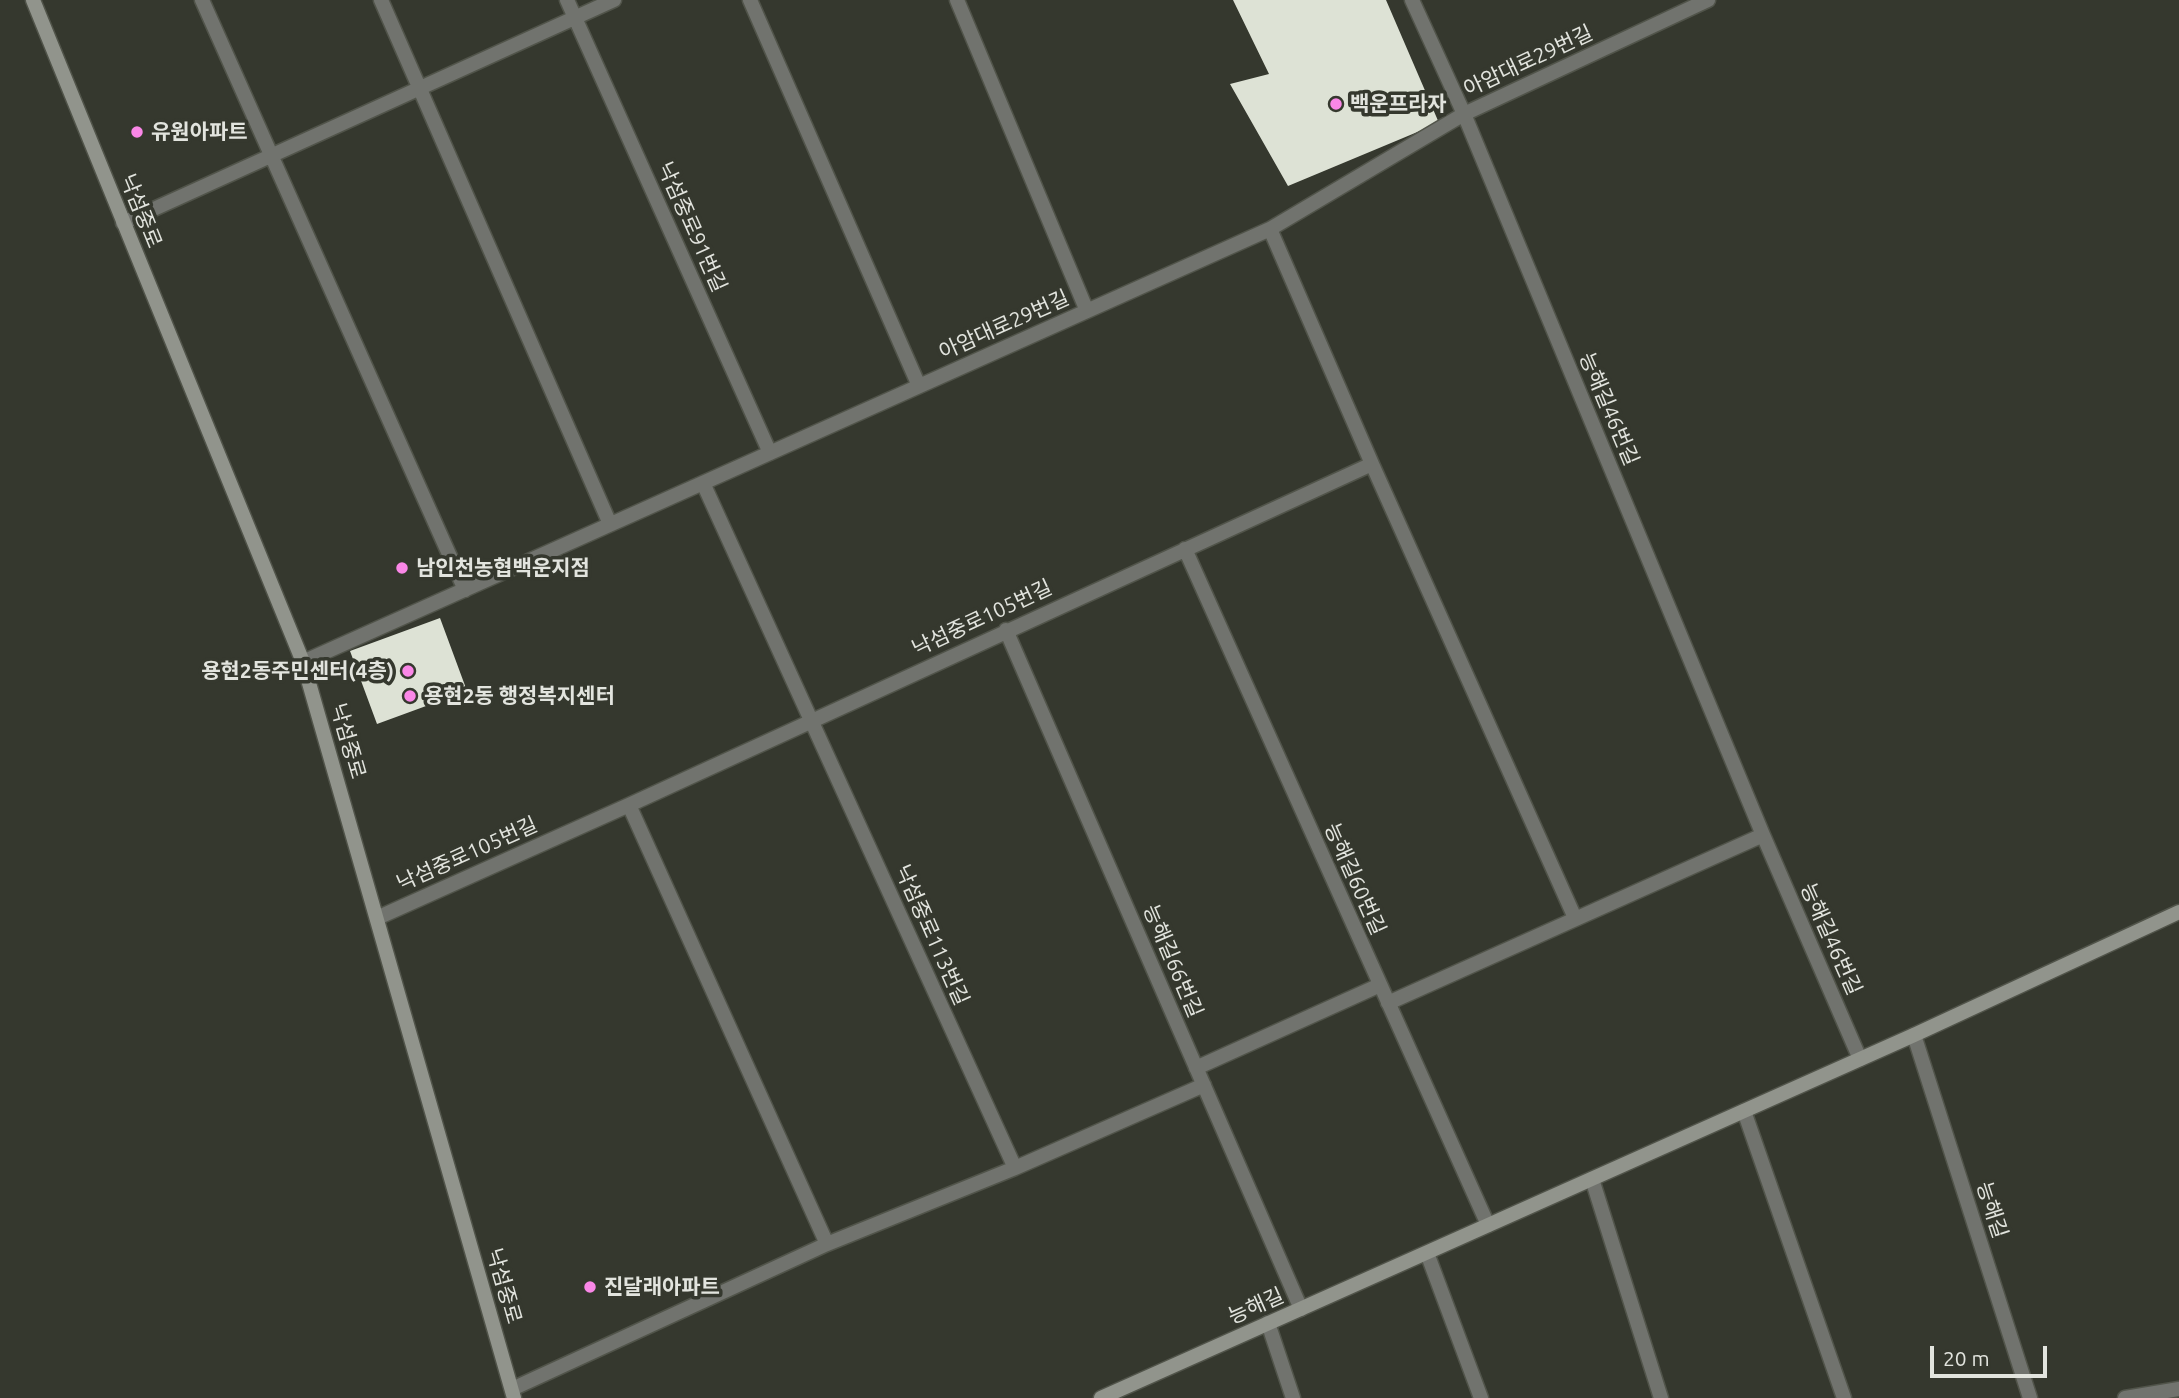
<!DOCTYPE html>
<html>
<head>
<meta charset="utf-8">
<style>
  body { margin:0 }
  #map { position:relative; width:2179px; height:1398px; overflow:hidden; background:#35382e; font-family:Ubuntu,sans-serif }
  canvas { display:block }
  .scale { position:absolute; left:1930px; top:1346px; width:117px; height:32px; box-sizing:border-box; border:4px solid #e2e4de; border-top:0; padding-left:9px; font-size:21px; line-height:24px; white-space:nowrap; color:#e2e4de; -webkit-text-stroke:5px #35382e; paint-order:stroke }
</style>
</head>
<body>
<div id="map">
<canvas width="2179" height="1398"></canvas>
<div class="scale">20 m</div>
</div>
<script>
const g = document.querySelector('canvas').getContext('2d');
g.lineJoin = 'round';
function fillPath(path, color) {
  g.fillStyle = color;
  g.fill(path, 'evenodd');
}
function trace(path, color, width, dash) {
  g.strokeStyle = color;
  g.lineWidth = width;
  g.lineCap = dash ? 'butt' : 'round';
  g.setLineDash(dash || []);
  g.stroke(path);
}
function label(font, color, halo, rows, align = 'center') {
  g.font = font + ' Ubuntu,"Noto Sans KR",sans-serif';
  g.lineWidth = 7;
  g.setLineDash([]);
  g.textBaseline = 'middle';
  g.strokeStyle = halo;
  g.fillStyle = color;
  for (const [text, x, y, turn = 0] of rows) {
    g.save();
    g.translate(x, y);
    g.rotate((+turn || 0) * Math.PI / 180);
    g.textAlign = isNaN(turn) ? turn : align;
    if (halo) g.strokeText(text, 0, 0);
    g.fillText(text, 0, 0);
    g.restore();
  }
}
fillPath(new Path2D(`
  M1233,0H1386L1439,123L1288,186L1230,84L1269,74Z
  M440,618L467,691L377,724L350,651Z`), '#dde2d5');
const lane = new Path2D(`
  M1914,1035L2030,1398
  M1744,1111L1844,1398
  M1592,1179L1661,1398
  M1427,1253L1481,1398
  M1268,1323L1293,1398
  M2125,1398L2179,1389`);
const street = new Path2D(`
  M202,0L465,590
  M381,0L610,524
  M567,0L770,453
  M750,0L919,386
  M957,0L1087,311
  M1412,0L1464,114L1763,835L1860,1059
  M123,223L614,0
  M1372,464L1575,918
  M703,483L1015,1168
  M1185,549L1488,1225
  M1006,630L1301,1309
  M303,662L1270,229L1464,114L1708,0
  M629,805L827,1244
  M377,918L629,805L1372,464L1270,229
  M1388,1003L1763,835
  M1196,1068L1380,985
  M512,1389L827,1244L1015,1168L1204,1085`);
const secondary = new Path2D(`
  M33,0L303,662L514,1398
  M1101,1398L1914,1035L2179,912`);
trace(lane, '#51544a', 17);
trace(street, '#51544a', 17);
trace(secondary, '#51544a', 17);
trace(lane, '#71736e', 14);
trace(street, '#71736e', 14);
trace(secondary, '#91948c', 14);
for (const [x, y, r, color] of [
  [1336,104,7,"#fa87e7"],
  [137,132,7,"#fa87e7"],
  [402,568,7,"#fa87e7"],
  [408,671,7,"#fa87e7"],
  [410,696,7,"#fa87e7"],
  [590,1287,7,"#fa87e7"]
]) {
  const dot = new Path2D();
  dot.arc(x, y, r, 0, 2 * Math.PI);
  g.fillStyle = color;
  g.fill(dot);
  trace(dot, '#35382e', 2.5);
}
label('21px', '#e2e4de', '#35382e', [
  ["아암대로29번길",1528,61,-25],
  ["낙섬중로",141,211,68],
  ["낙섬중로91번길",692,227,66],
  ["아암대로29번길",1004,325,-24],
  ["능해길46번길",1609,409,67],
  ["낙섬중로105번길",982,618,-25],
  ["낙섬중로",348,741,74],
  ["낙섬중로105번길",467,854,-24],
  ["능해길60번길",1355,879,66],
  ["낙섬중로113번길",932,935,66],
  ["능해길46번길",1831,939,66],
  ["능해길66번길",1173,961,67],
  ["능해길",1992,1210,72],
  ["낙섬중로",504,1286,74],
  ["능해길",1256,1306,-24]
]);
label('bold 21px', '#e2e4de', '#35382e', [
  ["백운프라자",1350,104],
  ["유원아파트",151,132],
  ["남인천농협백운지점",416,568],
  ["용현2동주민센터(4층)",394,671,"right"],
  ["용현2동 행정복지센터",424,696],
  ["진달래아파트",604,1287]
], 'left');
</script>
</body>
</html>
